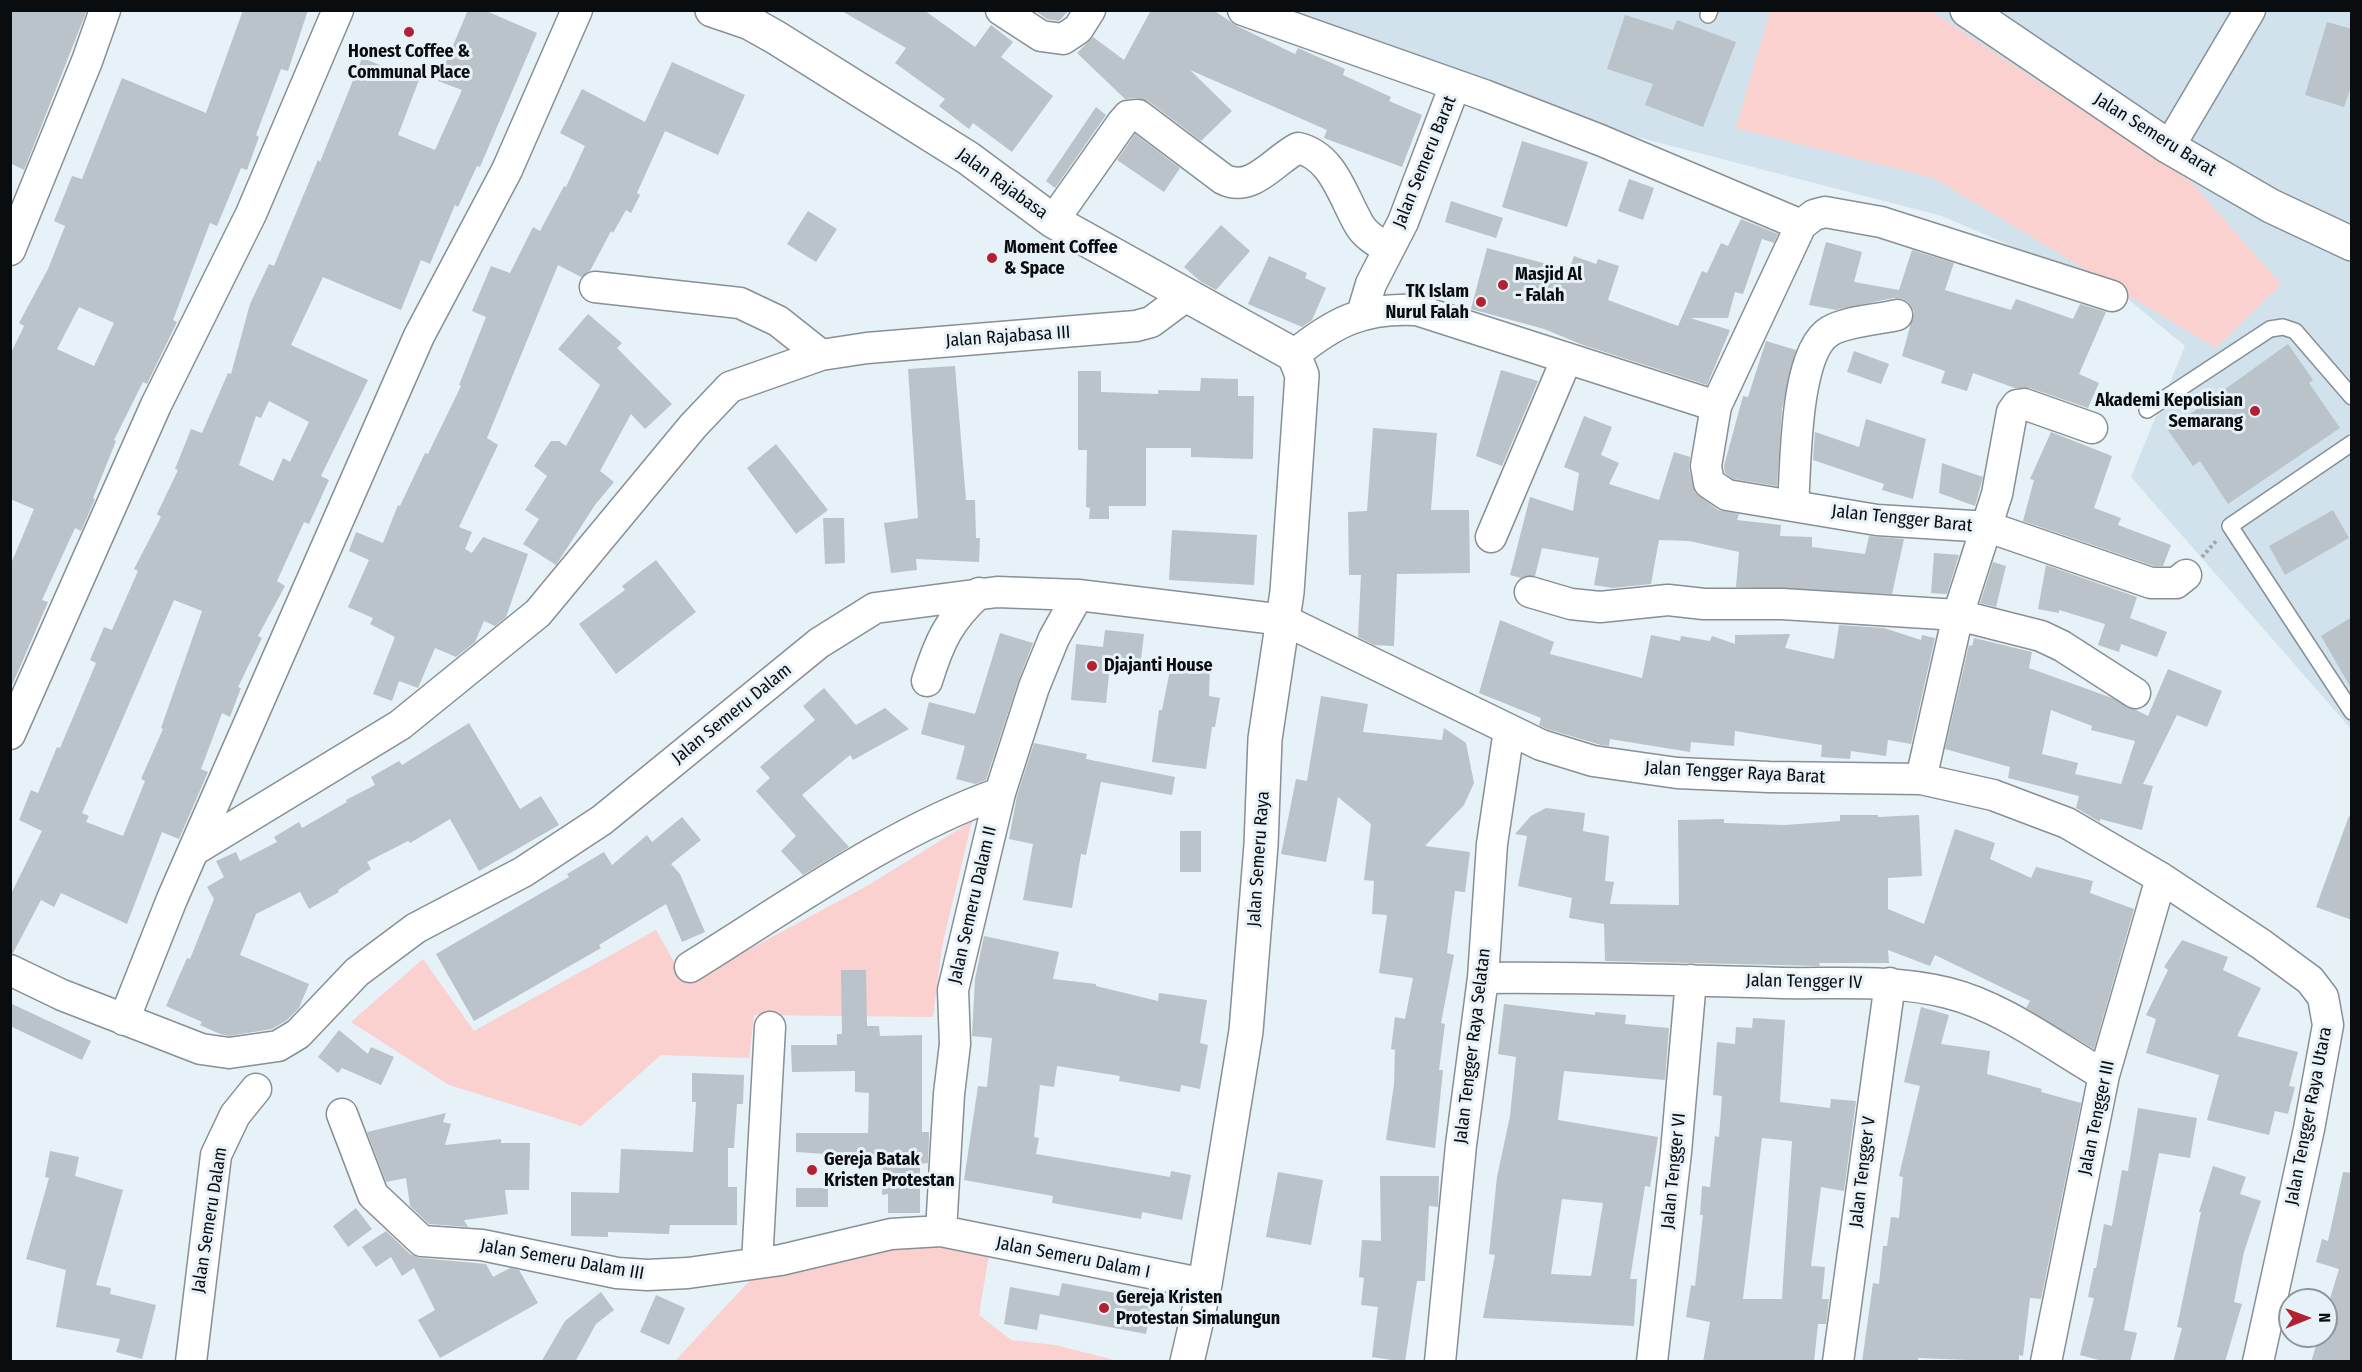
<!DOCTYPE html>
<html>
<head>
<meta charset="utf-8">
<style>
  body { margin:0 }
  #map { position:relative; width:2362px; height:1372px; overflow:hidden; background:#e6f1f8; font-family:"Fira Sans Condensed",sans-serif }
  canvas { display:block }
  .frame { position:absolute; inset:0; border:12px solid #0a0d0f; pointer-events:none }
  .north { position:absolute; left:2278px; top:1288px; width:60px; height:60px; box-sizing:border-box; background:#e6f1f8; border:2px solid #8e969b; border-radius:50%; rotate:89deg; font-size:16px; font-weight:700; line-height:24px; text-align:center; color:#0a0d0f }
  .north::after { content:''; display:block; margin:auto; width:21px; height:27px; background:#b32130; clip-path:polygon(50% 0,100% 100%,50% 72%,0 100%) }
</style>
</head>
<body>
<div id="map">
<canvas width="2362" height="1372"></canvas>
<div class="frame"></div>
<div class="north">N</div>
</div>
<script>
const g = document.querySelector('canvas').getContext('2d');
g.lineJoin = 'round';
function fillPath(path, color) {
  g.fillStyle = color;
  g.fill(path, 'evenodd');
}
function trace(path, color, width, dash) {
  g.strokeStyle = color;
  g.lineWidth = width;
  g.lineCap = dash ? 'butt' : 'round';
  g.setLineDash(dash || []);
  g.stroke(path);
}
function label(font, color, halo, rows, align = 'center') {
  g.font = font + ' "Fira Sans Condensed",sans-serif';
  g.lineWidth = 6;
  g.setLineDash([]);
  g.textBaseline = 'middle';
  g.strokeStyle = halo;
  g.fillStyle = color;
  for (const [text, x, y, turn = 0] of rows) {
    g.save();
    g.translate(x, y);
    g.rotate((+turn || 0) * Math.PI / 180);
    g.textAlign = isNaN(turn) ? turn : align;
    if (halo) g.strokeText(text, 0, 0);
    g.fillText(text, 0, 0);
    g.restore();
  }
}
fillPath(new Path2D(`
  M1281,11H2351V729L2131,477L2185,346L2122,294L1942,216L1602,128Z`), '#d1e2ed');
fillPath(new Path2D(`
  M1770,11H1931L2190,181L2281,284L2216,348L1934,178L1736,128Z
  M972,821L942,946L933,1017L754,1015L749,1058L661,1055L581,1126L449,1085L351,1022L423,959L474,1031L656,930L686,983L867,886Z
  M991,1241L979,1315L1011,1340L1055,1345L1118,1361L674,1362L754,1276L856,1248Z`), '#fad1cf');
fillPath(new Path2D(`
  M10,10H87L24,170L10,163Z
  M243,10H308L288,71L281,69L256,135L259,137L247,170L241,168L217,226L210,223L173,320L177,322L147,384L143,382L114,440L116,441L93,498L95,499L81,531L75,528L42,600L48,602L10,690V566L34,509L10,499V355L24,326L19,323L48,269L65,226L54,221L72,176L82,179L122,78L206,113ZM79,307L114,323L94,366L57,349Z
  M468,10H484L537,33L480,167L477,166L458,207L455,205L430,264L421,260L401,310L323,277L291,345L368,380L321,476L329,480L309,524L304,522L277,581L285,586L258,636L262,638L238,687L241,688L230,717L222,713L201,769L208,772L179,839L162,832L127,924L61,893L54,907L41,900L13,953H10V896L42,831L19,820L31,790L38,793L57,747L60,748L96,663L90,660L104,627L112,630L138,571L134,569L161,517L157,514L178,470L175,469L191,429L202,433L228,373L231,374L250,304L269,264L274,266L318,160L320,162L362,58L419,80L398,135L435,150L462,90L438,81ZM269,401L309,422L290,462L283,458L273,481L239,465L256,416L261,418ZM174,600L202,611L161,728L163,729L141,779L145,781L123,836L86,822L89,816L82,813Z
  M840,10H924L975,47L991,25L1013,42L1001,57L1053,96L1012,152L973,123L969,129L939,106L945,99L895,63L906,48Z
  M1034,10H1069L1059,21L1047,19Z
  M1151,10H1213L1237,26L1295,54L1298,48L1345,69L1343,75L1391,97L1389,101L1422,115L1402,167L1324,138L1327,130L1190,70L1232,111L1201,141L1148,101L1136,98L1125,99L1077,53L1093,37L1124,60Z
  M1625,15L1673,30L1677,20L1736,42L1703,127L1645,105L1653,84L1607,69Z
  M2327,22L2352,29V84L2344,107L2305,95Z
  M672,62L745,95L718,155L665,131L637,193L640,195L631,213L626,210L613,233L611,231L590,271L581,277L558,265L487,438L498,445L459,527L472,532L465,549L472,553L483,537L528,554L506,617L495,626L484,621L475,642L456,657L435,648L418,688L399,681L392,701L373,694L395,637L370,624L373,618L348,607L369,560L349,551L356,532L383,543L398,505L400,506L425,453L428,454L461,386L459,385L486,317L472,311L491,266L510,273L533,227L540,231L564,186L566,187L585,146L560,133L582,89L645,122Z
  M1096,107L1106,115L1055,188L1046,181Z
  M1135,134L1180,168L1164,192L1117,160Z
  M1522,141L1588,162L1567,227L1502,207Z
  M1629,179L1654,188L1643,220L1618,211Z
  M1451,201L1503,218L1496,238L1445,222Z
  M808,211L837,229L816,262L787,244Z
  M1741,219L1778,234L1774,243L1762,239L1743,294L1735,292L1728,318H1690L1730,330L1707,385L1583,345L1544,329L1471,309L1487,248L1569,270L1574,256L1596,264L1598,259L1619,266L1608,300L1678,326L1702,271L1707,273L1721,243L1728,246Z
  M1221,225L1250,251L1216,290L1200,281L1184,267Z
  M1826,242L1862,252L1854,282L1899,290L1912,250L1954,263L1945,290L2011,310L2016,299L2073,319L2080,304L2106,312L2079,374L2099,383L2088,408L2030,388H2015L1973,373L1967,391L1941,383L1945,371L1902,356L1914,312L1910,304L1903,299L1893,298L1836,310L1809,305Z
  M1269,256L1307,273L1305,278L1326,288L1312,320L1302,327L1248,304Z
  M588,314L622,343L617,348L672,404L645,429L631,414L600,471L614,482L595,505L556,565L523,544L539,519L525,510L547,476L534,466L551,441H559L566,446L600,385L558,349Z
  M1766,341L1796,350L1782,409L1777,486L1733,479L1725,473L1724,466L1743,396L1748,397Z
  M2288,344L2313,380L2309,383L2340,428L2228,504L2200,461L2193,466L2168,430Z
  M1854,351L1889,364L1881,384L1847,372Z
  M955,366L966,500H975L976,538H980L979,562L916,559L917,570L891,573L884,523L918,518L908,369Z
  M1501,370L1538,381L1502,466L1476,456Z
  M1078,371H1101V392L1158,394V390L1200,391L1201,378L1238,379V396H1254L1253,459L1191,457V448H1146V506H1109V519H1089L1090,508L1086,507L1087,450H1078Z
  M1584,416L1612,427L1601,455L1619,463L1609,484L1659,500L1674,452L1690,457L1689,469L1695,493L1718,510L1739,514L1737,520L1781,525L1780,536L1812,537V547L1865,554L1869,536L1904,539L1892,594L1736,587L1739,552L1689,541L1659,540L1651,584L1612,588L1594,585L1599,558L1542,548L1535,576L1521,578L1510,575L1530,497L1573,511L1579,473L1564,467Z
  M1866,419L1926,439L1913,499L1882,490L1884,484L1813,460L1815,432L1859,447Z
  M1373,428L1437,433L1431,510H1469L1470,573L1397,574L1394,646L1374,645L1358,637L1361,575H1349L1348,512L1367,511Z
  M2051,432L2112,456L2094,508L2121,518L2118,525L2171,545L2163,566H2154L2023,521L2034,480L2030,479Z
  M776,444L828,510L796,534L747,468Z
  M1942,463L1983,477L1975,506L1939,493Z
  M2333,510L2349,538L2285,575L2269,546Z
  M823,518H844L845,563L825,564Z
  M1172,530L1257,535L1254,585L1169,580Z
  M1934,553L1959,555L1947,594L1931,593Z
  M656,560L696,612L616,674L579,624L625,590L622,586Z
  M1993,562L2006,566L1996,607L1980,603Z
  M2046,565L2137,597L2130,618L2167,632L2157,657L2121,644L2119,652L2098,645L2105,624L2059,610V613L2038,609Z
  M2352,617V690L2321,636Z
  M1500,620L1554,642L1550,654L1642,678L1651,635L1680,641L1681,636L1710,641L1712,636L1735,644V635L1790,634L1785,648L1834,659L1839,625L1884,628L1921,640L1922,635L1935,638L1911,744L1888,740L1886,756L1851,751L1850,759L1821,757L1822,745L1735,731L1734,746L1691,742L1690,752L1610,739L1609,746L1601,745L1547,729L1539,725L1541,718L1479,693Z
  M1105,630L1144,634L1140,667L1110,664L1106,703L1071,700L1076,644L1103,647Z
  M1000,633L1033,643L1018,682L986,780L975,784L956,779L965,746L921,734L929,702L975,714Z
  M1974,638L2032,652L2029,668L2112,698L2148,716L2168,669L2222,691L2207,727L2177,715L2143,784L2153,786L2142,830L2100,819V822L2076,808L2079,796L2008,778L2010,767L1945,749L1969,645L1972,646ZM2051,710L2092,726L2091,730L2135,741L2121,784L2075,774L2078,763L2042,754Z
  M1171,665L1210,667L1209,696L1220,698L1215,727H1212L1206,769L1152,762L1159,710H1162Z
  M824,688L856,725L885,708L909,729L853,760L850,755L802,795L849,847L803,875L781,851L796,836L756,791L770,778L760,767L815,720L803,706Z
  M1321,696L1368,704L1363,732L1442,740L1444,728L1466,743L1474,783L1464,805L1425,846L1470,852L1465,892L1455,891L1447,953L1454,955L1441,1023L1445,1024L1439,1070H1443L1435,1148L1386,1140L1394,1084L1395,1050L1391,1049L1395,1017L1405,1019L1413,978L1379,973L1387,915L1372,914L1374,881L1364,880L1371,824L1338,797L1326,862L1281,854L1296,779L1307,781Z
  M469,723L520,809L541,796L559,825L479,871L450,819L410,843L408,841L367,862L371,869L338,890L339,892L309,909L300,892L256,914L240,955L309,984L299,1008L287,1020L272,1029L229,1036L220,1034L200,1025L202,1022L166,1006L187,958L190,959L214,899L207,887L224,877L216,861L236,852L240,861L277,842L274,837L299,822L302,828L347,802L346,800L375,785L371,777L399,761L402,765Z
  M1034,743L1087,754L1086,759L1175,777L1172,795L1101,782L1086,855L1081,854L1072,908L1023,900L1033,844L1009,839L1017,796Z
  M1546,808L1585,813L1583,831L1609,836L1605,881L1614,882L1610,904L1679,905L1678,820L1724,819V823L1785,825L1840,821V815H1878V817L1919,815L1922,876L1888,878V909L1924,924L1955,829L1995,843L1990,859L2031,878L2036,867L2093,881L2090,893L2134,909L2094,1049L2026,1008L2030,1001L1935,955L1930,966L1888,950L1889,963H1819L1820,966L1605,961L1604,924L1569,918L1572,898L1518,886L1527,836L1515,834L1531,816Z
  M2349,816L2352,817V920L2316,907Z
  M682,817L701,840L671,864L680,874L705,932L682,942L666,904L599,945L601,948L474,1021L436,954L569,877L567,874L604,852L612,865L647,835L652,842Z
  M1180,831H1201V872H1180Z
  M984,936L1059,952L1053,979L1096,984V986L1158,1001L1159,993L1207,1000L1200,1043L1208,1045L1200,1089L1181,1085L1180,1092L1119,1081L1120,1076L1057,1066L1054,1087L1040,1085L1034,1137L1039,1138L1036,1154L1170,1177L1171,1171L1191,1175L1182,1220L1142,1212L1141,1219L1052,1203L1053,1196L964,1180L978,1086L987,1087L992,1038L972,1036L975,979Z
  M2182,940L2228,957L2223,970L2261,988L2237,1036L2298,1052L2289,1086L2295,1087L2288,1114L2275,1111L2269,1135L2207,1120L2219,1075L2146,1053L2156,1019L2146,1015L2168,970L2164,967Z
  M841,970H866L867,1026H879L880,1036L922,1035V1132H929V1139L928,1163L920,1164V1213H888V1194L882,1195L883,1158L796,1152V1133H868L869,1093L855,1092V1071L792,1072L791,1045H837V1034H842Z
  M10,1003L91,1041L82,1060L10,1026Z
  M1504,1004L1595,1015V1012L1626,1015L1625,1024L1669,1028L1665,1080L1564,1071L1558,1120L1658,1137L1650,1187L1645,1186L1630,1279H1637L1634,1326L1483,1318L1495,1255L1489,1254L1497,1177L1510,1116L1516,1057L1498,1054ZM1562,1199L1603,1203L1591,1276L1551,1274Z
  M1921,1007L1949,1015L1941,1044L1990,1051L1987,1074L2042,1089L2041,1092L2081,1103L2041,1299L2030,1298L2023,1356L2019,1355V1362L1918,1358V1362H1862L1873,1283L1879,1284L1883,1246H1887L1891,1217L1899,1218L1903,1177L1899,1176L1920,1086L1904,1082Z
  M1753,1018L1785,1020L1780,1102L1830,1108L1831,1099L1856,1101L1844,1191L1821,1187L1811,1266L1825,1267L1822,1299H1829L1826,1324H1818L1814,1362H1703L1710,1322L1686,1317L1691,1285L1695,1286L1703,1215H1700L1702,1186L1710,1187L1715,1136L1719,1137L1722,1096L1713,1095L1717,1042L1735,1044L1736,1027L1752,1028ZM1762,1138L1792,1141L1782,1299H1743Z
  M339,1030L368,1054L371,1047L394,1057L381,1085L342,1068L338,1073L318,1057Z
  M692,1073L744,1075L743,1104H737L734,1148H728V1187H737V1225H670L669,1234L608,1232V1237L571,1236V1192L619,1193L621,1149L693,1152L696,1102H692Z
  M2138,1108L2197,1118L2190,1158L2159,1153L2124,1330L2137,1333L2130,1362H2106L2080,1355L2094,1298L2088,1297L2094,1268H2096L2104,1224L2112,1226L2122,1170L2128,1171Z
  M446,1113L443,1122L451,1124L445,1145L501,1139V1143H530L529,1190H505L508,1214L464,1220L468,1227L429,1224L410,1206L406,1178L386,1182L367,1132Z
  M50,1151L79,1157L75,1176L123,1190L96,1285L111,1288L110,1294L156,1305L142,1359L116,1352L120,1339L56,1327L66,1270L26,1259L49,1178L45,1177Z
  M2213,1166L2246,1177L2240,1194L2261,1201L2244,1252L2234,1302L2242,1304L2225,1362H2173L2182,1328L2177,1327L2201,1212H2199Z
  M1278,1172L1323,1180L1311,1245L1266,1237Z
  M2343,1172L2352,1173V1362H2311L2319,1336H2326V1312L2339,1269L2316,1262L2322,1239L2328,1241Z
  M1380,1176H1439L1438,1207L1429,1206L1425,1281H1417L1405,1362L1372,1357L1378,1307L1361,1305L1364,1278L1359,1277L1362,1240L1381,1241Z
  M796,1188H828V1207H796Z
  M356,1208L372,1229L348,1247L333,1226Z
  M386,1231L410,1254L420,1258L486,1264L493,1277L510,1268L519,1270L538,1303L440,1358L418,1320L435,1310L414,1268L402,1276L391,1257L376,1267L362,1247Z
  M1062,1283L1153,1300L1146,1334L1040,1314L1037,1330L1004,1324L1010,1287L1059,1296Z
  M601,1292L614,1310L596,1324L575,1362H541L565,1321Z
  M656,1295L685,1308L669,1345L640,1332Z`), '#b9c3c9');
const lane = new Path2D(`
  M1708,15L1710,10
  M2147,410L2270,329L2283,327L2295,331L2352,397
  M2352,443L2230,526L2352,712`);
const street = new Path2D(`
  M1001,10L1041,36L1063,39L1078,29L1090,10
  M1243,10L1484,95L1600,140L1801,225
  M2169,147L2250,10
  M1053,221L1122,123L1128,116L1138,115L1223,179C1252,194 1273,161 1298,148C1334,156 1343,198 1360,226C1366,236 1379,243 1388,249
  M10,250L87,61L105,10
  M595,287L740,303L778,321L821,355
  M2112,296L1881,222L1825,212L1814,215L1801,225L1716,406L1706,466L1709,483L1727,495L1877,520L1988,527L2151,583H2176L2186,575
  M1362,314L1371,284L1403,222L1455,85
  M1294,355C1334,322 1364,307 1417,310L1716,406
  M1793,506C1796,467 1794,352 1830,331C1848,321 1876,320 1897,315
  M1491,537L1567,358
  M1530,592L1571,604L1600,607L1668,600L1704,604H1782L1958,615L2041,636L2062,646L2135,693
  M927,681C939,642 949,620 979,593
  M10,734L156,405L251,214L338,10
  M1921,779L1958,615L1997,494L2012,412L2017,405L2024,404L2092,428
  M193,851L400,725L538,613L693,426L730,387L821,355L867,348L1136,326L1151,322L1186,296
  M690,967C787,907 892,831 1000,793
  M10,970L62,995L201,1049L229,1053L278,1046L298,1034L357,972L416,928L523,872L602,820L819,643L875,608L997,592L1078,595L1284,620L1541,745L1593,761L1677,773L1769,777L1921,779L1993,795L2067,823L2161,878L2261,944L2310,980L2323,997L2328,1025L2309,1129L2258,1362
  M1483,978C1582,977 1682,980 1782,983C1838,984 1893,979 1948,993C2004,1007 2055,1047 2104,1075
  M124,1020L172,899L419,336L507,170L577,10
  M342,1114L373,1195L422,1241L482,1245L617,1273L647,1275L688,1273L781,1260L891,1234L941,1231L1205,1284
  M941,1231L949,1094L955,1044L953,990L1000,793L1034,687L1054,638L1078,595
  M757,1263L770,1027
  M191,1362L216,1155L235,1115L256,1089
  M1440,1362L1461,1145L1483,978L1492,844L1509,730
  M1652,1362L1676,1152L1691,980
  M1838,1362L1890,983
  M2046,1362L2104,1075L2161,878`);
const secondary = new Path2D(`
  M712,10L750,23L775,37L968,158L1053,221L1294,355L1302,375L1287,592L1265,739L1261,845L1246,1031L1205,1284L1187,1362
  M1967,10L2169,147L2271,206L2352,244`);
trace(lane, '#869096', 18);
trace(street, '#869096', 33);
trace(secondary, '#869096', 36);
trace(new Path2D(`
  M2202,557L2217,540`), '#9da6ab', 4, [3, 3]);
trace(lane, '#fff', 15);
trace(street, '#fff', 30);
trace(secondary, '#fff', 33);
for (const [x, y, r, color] of [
  [409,32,6,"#b32130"],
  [992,258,6,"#b32130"],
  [1503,285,6,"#b32130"],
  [1481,302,6,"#b32130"],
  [2255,411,6,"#b32130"],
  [1092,666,6,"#b32130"],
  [812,1170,6,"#b32130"],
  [1104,1308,6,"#b32130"]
]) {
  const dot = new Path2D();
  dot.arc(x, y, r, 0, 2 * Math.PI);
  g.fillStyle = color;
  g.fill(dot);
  trace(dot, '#e6f1f8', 2);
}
label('bold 18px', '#0a0d0f', '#e6f1f8', [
  ["Honest Coffee &",409,52,"center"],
  ["Communal Place",409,73,"center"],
  ["Moment Coffee",1004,248],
  ["& Space",1004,269],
  ["Masjid Al",1515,275],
  ["- Falah",1515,296],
  ["TK Islam",1469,292,"right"],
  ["Nurul Falah",1469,313,"right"],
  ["Akademi Kepolisian",2243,401,"right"],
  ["Semarang",2243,422,"right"],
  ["Djajanti House",1104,666],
  ["Gereja Batak",824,1160],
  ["Kristen Protestan",824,1181],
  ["Gereja Kristen",1116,1298],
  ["Protestan Simalungun",1116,1319]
], 'left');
label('18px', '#0a0d0f', '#e6f1f8', [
  ["Jalan Semeru Barat",2155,135,32],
  ["Jalan Semeru Barat",1425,162,-68],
  ["Jalan Rajabasa",1002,184,36],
  ["Jalan Rajabasa III",1008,337,-4],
  ["Jalan Tengger Barat",1902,519,6],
  ["Jalan Semeru Dalam",732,714,-39],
  ["Jalan Tengger Raya Barat",1735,773,3],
  ["Jalan Semeru Raya",1259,859,-86],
  ["Jalan Semeru Dalam II",973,905,-77],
  ["Jalan Tengger IV",1804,982,1],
  ["Jalan Tengger Raya Selatan",1473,1046,-83],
  ["Jalan Tengger Raya Utara",2309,1116,-79],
  ["Jalan Tengger III",2097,1118,-78],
  ["Jalan Tengger VI",1674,1171,-84],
  ["Jalan Tengger V",1863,1172,-83],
  ["Jalan Semeru Dalam",210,1220,-81],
  ["Jalan Semeru Dalam I",1073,1258,11],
  ["Jalan Semeru Dalam III",562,1260,10]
]);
</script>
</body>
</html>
